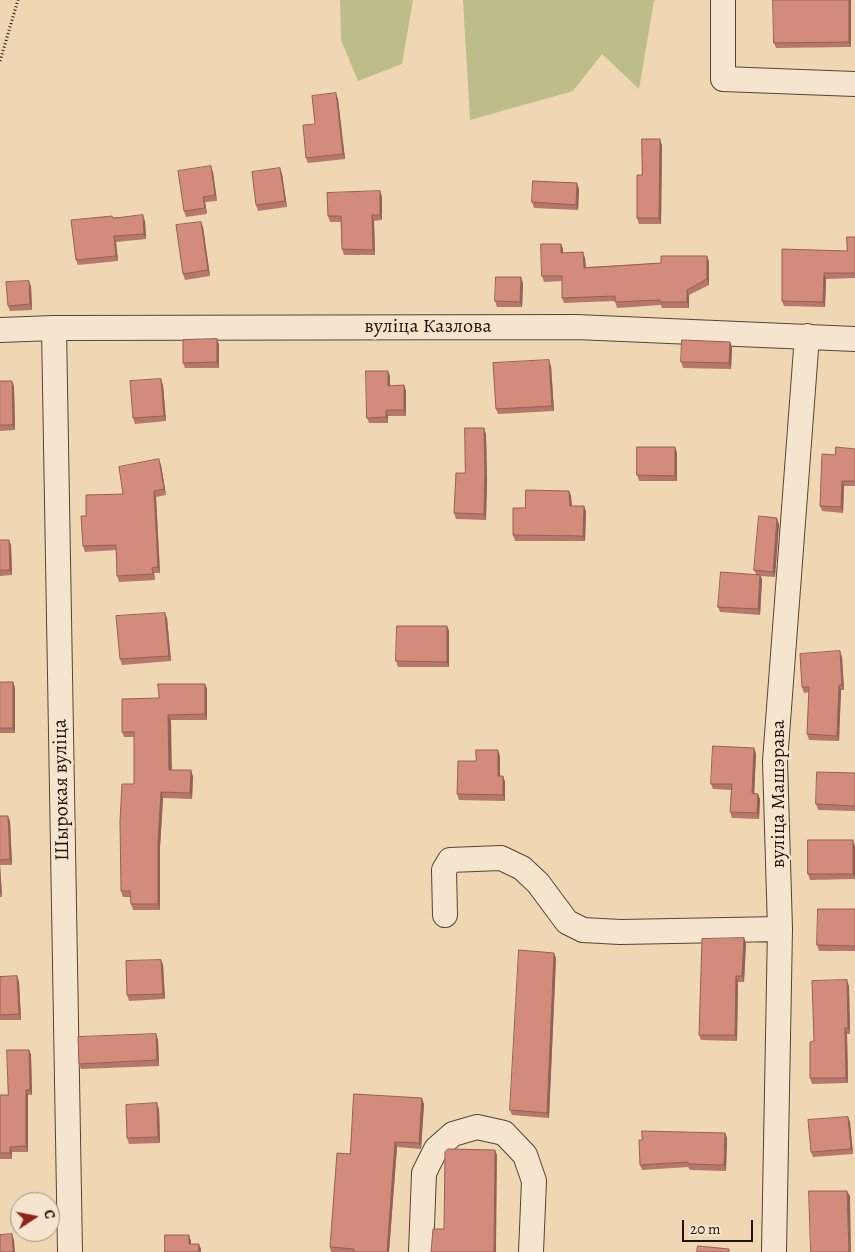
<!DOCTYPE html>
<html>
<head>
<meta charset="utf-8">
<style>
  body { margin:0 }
  #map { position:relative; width:855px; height:1252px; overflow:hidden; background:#f0d7b4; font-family:Alegreya,serif }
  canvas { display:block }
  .north { position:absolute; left:10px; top:1192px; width:50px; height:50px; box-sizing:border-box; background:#f5e5ce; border:1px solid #a1917e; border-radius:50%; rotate:79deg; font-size:14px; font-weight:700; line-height:20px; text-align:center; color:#231307 }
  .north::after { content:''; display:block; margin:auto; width:18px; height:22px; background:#8f2418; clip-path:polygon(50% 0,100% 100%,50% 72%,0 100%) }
  .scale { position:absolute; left:682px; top:1220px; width:71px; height:22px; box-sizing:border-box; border:2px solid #231307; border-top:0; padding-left:6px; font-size:15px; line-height:18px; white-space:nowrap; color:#231307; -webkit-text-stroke:4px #f5e5ce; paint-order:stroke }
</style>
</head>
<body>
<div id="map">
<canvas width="855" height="1252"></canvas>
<div class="north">С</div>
<div class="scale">20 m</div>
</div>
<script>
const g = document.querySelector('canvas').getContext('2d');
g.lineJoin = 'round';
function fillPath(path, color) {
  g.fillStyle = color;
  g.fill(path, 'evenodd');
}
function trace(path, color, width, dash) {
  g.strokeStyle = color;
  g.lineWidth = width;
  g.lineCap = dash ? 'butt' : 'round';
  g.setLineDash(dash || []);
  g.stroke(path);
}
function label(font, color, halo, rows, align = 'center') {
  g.font = font + ' Alegreya,serif';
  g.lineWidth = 5;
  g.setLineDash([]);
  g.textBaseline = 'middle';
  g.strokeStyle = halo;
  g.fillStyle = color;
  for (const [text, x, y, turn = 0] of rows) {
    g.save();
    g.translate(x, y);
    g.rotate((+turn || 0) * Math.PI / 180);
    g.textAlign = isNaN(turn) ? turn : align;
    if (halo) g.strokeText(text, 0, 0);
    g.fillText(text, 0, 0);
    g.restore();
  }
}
fillPath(new Path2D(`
  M340,0H413L402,64L358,81L341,40Z
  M463,0H656L654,1L639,89L602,54L573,91L470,120Z`), '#bdbd8a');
const minor = new Path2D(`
  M723,0V79L855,84
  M54,328L70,1252
  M0,330L54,328L576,327L855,339
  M445,915L444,870L450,860L501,858L522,868L538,883L567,922L583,930L620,932L780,929
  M421,1252L424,1173L436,1149L453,1134L477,1127L504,1133L525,1155L534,1181L531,1252
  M774,1252L780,929L775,761L807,336`);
trace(minor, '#564432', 26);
trace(new Path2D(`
  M0,61L18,0`), '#231307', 3, [1, 2.5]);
trace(minor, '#f5e5ce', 24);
fillPath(new Path2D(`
  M851,0V47L776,48L774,43Z
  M338,99L345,159L308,163L306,158L315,124Z
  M662,145L661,224H639L637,218L642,175Z
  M280,168L282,174L287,207L258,211L256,205Z
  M213,172L217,201L205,202L207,214L186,217L184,211Z
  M579,189L578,210L534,208L532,202Z
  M380,191L382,197V220L374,221L375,255H344L342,249L341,222H330L328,216Z
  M113,217L145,221L146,239L116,242L118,261L78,265L76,260Z
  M203,227L210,276L185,280L183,274Z
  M855,237V278L826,279L825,307L784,306L782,301L847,251Z
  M561,244L563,249V253L585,258L586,267L661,263L707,256L709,262V285L689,295V308H662L661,305L617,308L615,301L564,303L562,298V281L544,282L542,276Z
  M523,283L522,307H497L495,301Z
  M31,286L32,310L10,311L8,306Z
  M217,339L219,345V368H185L183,363Z
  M732,347L731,369L683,368L681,362Z
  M551,366L554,411L498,414L496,409Z
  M390,376V386L404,385L406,391V416H388V423H369L367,418Z
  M0,381L14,386L15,430L0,431Z
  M163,385L166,421L135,424L133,418Z
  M486,434L487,479L486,520L456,519L454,513L465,473Z
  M675,447L677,453V481H639L637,475Z
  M855,449V486H844L843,513L822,511L820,506L835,455Z
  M161,465L166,495L156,497L160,573H154L155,580L119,582L117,576L116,550L85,552L83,546L123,494Z
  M569,491L571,496L572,506L586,511L585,541H515L513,535L525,508Z
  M779,524L775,577L761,576L762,580L760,615L720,612L718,607L756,574L754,570Z
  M0,540L11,545L12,575L0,576Z
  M167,618L171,661L122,665L120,659Z
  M447,626L449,631V667H398L396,661Z
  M842,657L844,690H841L839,741L809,740L807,734L809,692L804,693L802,687Z
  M0,682H13L15,688V733H0Z
  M205,684L207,689V720H171V770L193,776L192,799L163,798L160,847V910H133L131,904V897H123L121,891L134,784V737H124L122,732L159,698Z
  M754,748L756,754L754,793L760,799L759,819L732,818L730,812L731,790L713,789L711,784Z
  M500,756V776H503L505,782V801L459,800L457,794L476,761Z
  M855,773V811L818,810L816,804Z
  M0,816L10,821L12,865H0L2,897H0Z
  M855,846V879L810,880L808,874Z
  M855,909V951H819L817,945Z
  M744,938L746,943L744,982H738L737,1041L701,1040L699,1035Z
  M556,958L549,1118L512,1115L510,1110Z
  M161,960L163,965L165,999L129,1001L127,995Z
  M17,976L19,982L21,1020H0V977Z
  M849,986L850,1034H847L848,1083L812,1084L810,1078L814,1041Z
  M158,1039L159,1066L81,1069L79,1064Z
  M29,1050L31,1055L32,1095H28V1152H12V1159H0V1095H8Z
  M424,1104L421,1149L397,1147L389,1252H331L330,1247L350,1154Z
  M159,1109L160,1143L129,1144L127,1138Z
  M848,1117L850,1122L853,1154L813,1157L811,1152Z
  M725,1133L727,1138L726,1171L690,1170L688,1167L642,1170L640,1165Z`), '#b5786a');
fillPath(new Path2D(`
  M849,0H851V47L849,42Z
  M336,93L338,99L345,159L343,154Z
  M660,139L662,145L661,224L659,218Z
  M211,166L213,172L217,201L215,195Z
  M280,168L282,174L287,207L285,201Z
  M577,183L579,189L578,210L576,205Z
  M380,191L382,197V220L380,215Z
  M203,197L205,202L207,214L205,208Z
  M143,215L145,221L146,239L144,234Z
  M372,215L374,221L375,255L373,250Z
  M201,222L203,227L210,276L208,270Z
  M114,236L116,242L118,261L116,256Z
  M561,244L563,249V259L561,253Z
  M583,252L585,258L586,273L584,268Z
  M707,256L709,262V285L707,279Z
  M824,273L826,279L825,307L823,302Z
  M521,277L523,283L522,307L520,302Z
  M29,281L31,286L32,310L30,304Z
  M687,290L689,295V308L687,302Z
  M217,339L219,345V368L217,362Z
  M730,342L732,347L731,369L729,363Z
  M549,360L551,366L554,411L552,406Z
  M388,371L390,376V391L388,386Z
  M161,379L163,385L166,421L164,416Z
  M12,381L14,386L15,430L13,425Z
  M404,385L406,391V416L404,410Z
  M386,410L388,416V423L386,417Z
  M484,428L486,434L487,479L486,520L484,514Z
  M675,447L677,453V481L675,476Z
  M159,459L161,465L166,495L164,489Z
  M842,481L844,486L843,513L841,507Z
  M154,491L156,497L160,573L158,567Z
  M569,491L571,496L572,511L570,506Z
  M584,506L586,511L585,541L583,536Z
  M777,518L779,524L775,577L773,572Z
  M9,540L11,545L12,575L10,570Z
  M152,568L154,573L155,580L153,574Z
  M760,575L762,580L760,615L758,609Z
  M165,613L167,618L171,661L169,656Z
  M447,626L449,631V667L447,662Z
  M840,651L842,657L844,690L842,685Z
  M13,682L15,688V733L13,728Z
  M205,684L207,689V720L205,714Z
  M839,685L841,690L839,741L837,736Z
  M168,715L171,720L172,775L169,770Z
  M754,748L756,754L754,799L752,793Z
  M498,750L500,756V782L498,776Z
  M191,770L193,776L192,799L190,793Z
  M503,776L505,782V801L503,795Z
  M161,792L163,798L160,847V910L158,904V841Z
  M758,794L760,799L759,819L757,813Z
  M8,816L10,821L12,865L10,859Z
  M853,840L855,846V879L853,874Z
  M0,865L2,897L0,892Z
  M744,938L746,943L744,982L742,976Z
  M554,953L556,958L549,1118L547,1113Z
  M161,960L163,965L165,999L163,994Z
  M17,976L19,982L21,1020L19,1014Z
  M736,976L738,982L737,1041L735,1035Z
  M847,980L849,986L850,1034L848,1028Z
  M845,1028L847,1034L848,1083L846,1078Z
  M156,1034L158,1039L159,1066L157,1060Z
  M29,1050L31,1055L32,1095L30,1090Z
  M26,1090L28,1095V1152L26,1146Z
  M422,1098L424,1104L421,1149L419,1143Z
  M157,1103L159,1109L160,1143L158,1137Z
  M848,1117L850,1122L853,1154L851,1149Z
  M725,1133L727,1138L726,1171L724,1165Z
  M395,1142L397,1147L389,1252H387Z
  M10,1147L12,1152V1159L10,1153Z
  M495,1150L497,1155L496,1252H494Z
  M847,1191L850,1196L851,1252H849Z
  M12,1234L14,1240L15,1252H13Z
  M189,1235L191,1241V1249L189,1244Z
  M199,1244L201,1249V1252H198Z`), '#946156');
const building = new Path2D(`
  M773,0H849V42L774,43Z
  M336,93L343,154L306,158L303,125L315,124L312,96Z
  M642,139H660L659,218H637V175H642Z
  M211,166L215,195L203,197L205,208L184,211L178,171Z
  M280,168L285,201L256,205L252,172Z
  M533,181L577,183L576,205L532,202Z
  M380,191V215H372L373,250L342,249L341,216H328L327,193Z
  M143,215L144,234L114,236L116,256L76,260L71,220L112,216L113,218Z
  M201,222L208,270L183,274L176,225Z
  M847,237H855V273H824L823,302L782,301V249L847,251Z
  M541,244H561V253L583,252L584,268L661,263V256H707V279L687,290V302H660V300L615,302V296L562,298V276H542Z
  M496,277H521L520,302L495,301Z
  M29,281L30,304L8,306L6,282Z
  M217,339V362L183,363V340Z
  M682,340L730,342L729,363L681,362Z
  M549,360L552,406L496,409L493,363Z
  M366,371H388V386L404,385V410H386V417L367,418Z
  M161,379L164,416L133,418L130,381Z
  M0,381H12L13,425H0Z
  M465,428H484L485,474L484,514L454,513L456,473H465Z
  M637,447H675V476L637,475Z
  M836,447L855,449V481H842L841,507L820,506L822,454L835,455Z
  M159,459L164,489L154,491L158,567L152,568L153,574L117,576L116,545L83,546L81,516H86V495L123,494L119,467Z
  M526,490L569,491L570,506H584L583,536L513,535V508H525Z
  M759,516L777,518L773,572L754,570Z
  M0,540H9L10,570H0Z
  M721,572L760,575L758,609L718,607Z
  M165,613L169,656L120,659L116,616Z
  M397,626H447V662L396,661Z
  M840,651L842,685H839L837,736L807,734L809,687H802L800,654Z
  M0,682H13V728H0Z
  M158,684H205V714L168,715L169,770H191L190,793L161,792L158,841V904H131L130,891H121L120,821L122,784H134V732H122V699L159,698Z
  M713,746L754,748L752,793L758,794L757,813L730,812L732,784H711Z
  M476,750H498V776H503V795L457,794L458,761H476Z
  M817,772L855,773V806L816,804Z
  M0,816H8L10,859L0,860Z
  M808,840H853V874H808Z
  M818,909H855V946L817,945Z
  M744,938L742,976H736L735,1035H699L702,939Z
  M519,950L554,953L547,1113L510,1110Z
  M161,960L163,994L127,995L126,961Z
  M17,976L19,1014L0,1015V977Z
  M847,980L848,1028H845L846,1078H810V1042L814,1041L812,981Z
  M156,1034L157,1060L79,1064L78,1037Z
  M7,1050H29L30,1090H26V1146L10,1147V1153H0V1095H8Z
  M354,1094L422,1098L419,1143L395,1142L387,1252H354V1249L330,1247L337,1153L350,1154Z
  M157,1103L158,1137L127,1138L126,1105Z
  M848,1117L851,1149L811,1152L808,1120Z
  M642,1131L725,1133L724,1165L688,1164V1162L640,1165L639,1140H642Z
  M448,1149L495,1150L494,1252H431L433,1229H444L445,1152Z
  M809,1191H847L849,1252H811Z
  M12,1234L13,1252H0V1235Z
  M165,1235H189V1244H199L198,1252H165Z
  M698,1246L729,1249V1252H697Z`);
fillPath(building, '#d38b7b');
trace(building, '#946156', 1);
label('20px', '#231307', '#f5e5ce', [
  ["вуліца Казлова",428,327],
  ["Шырокая вуліца",62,790,-91],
  ["вуліца Машэрава",779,794,-90]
]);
</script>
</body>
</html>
